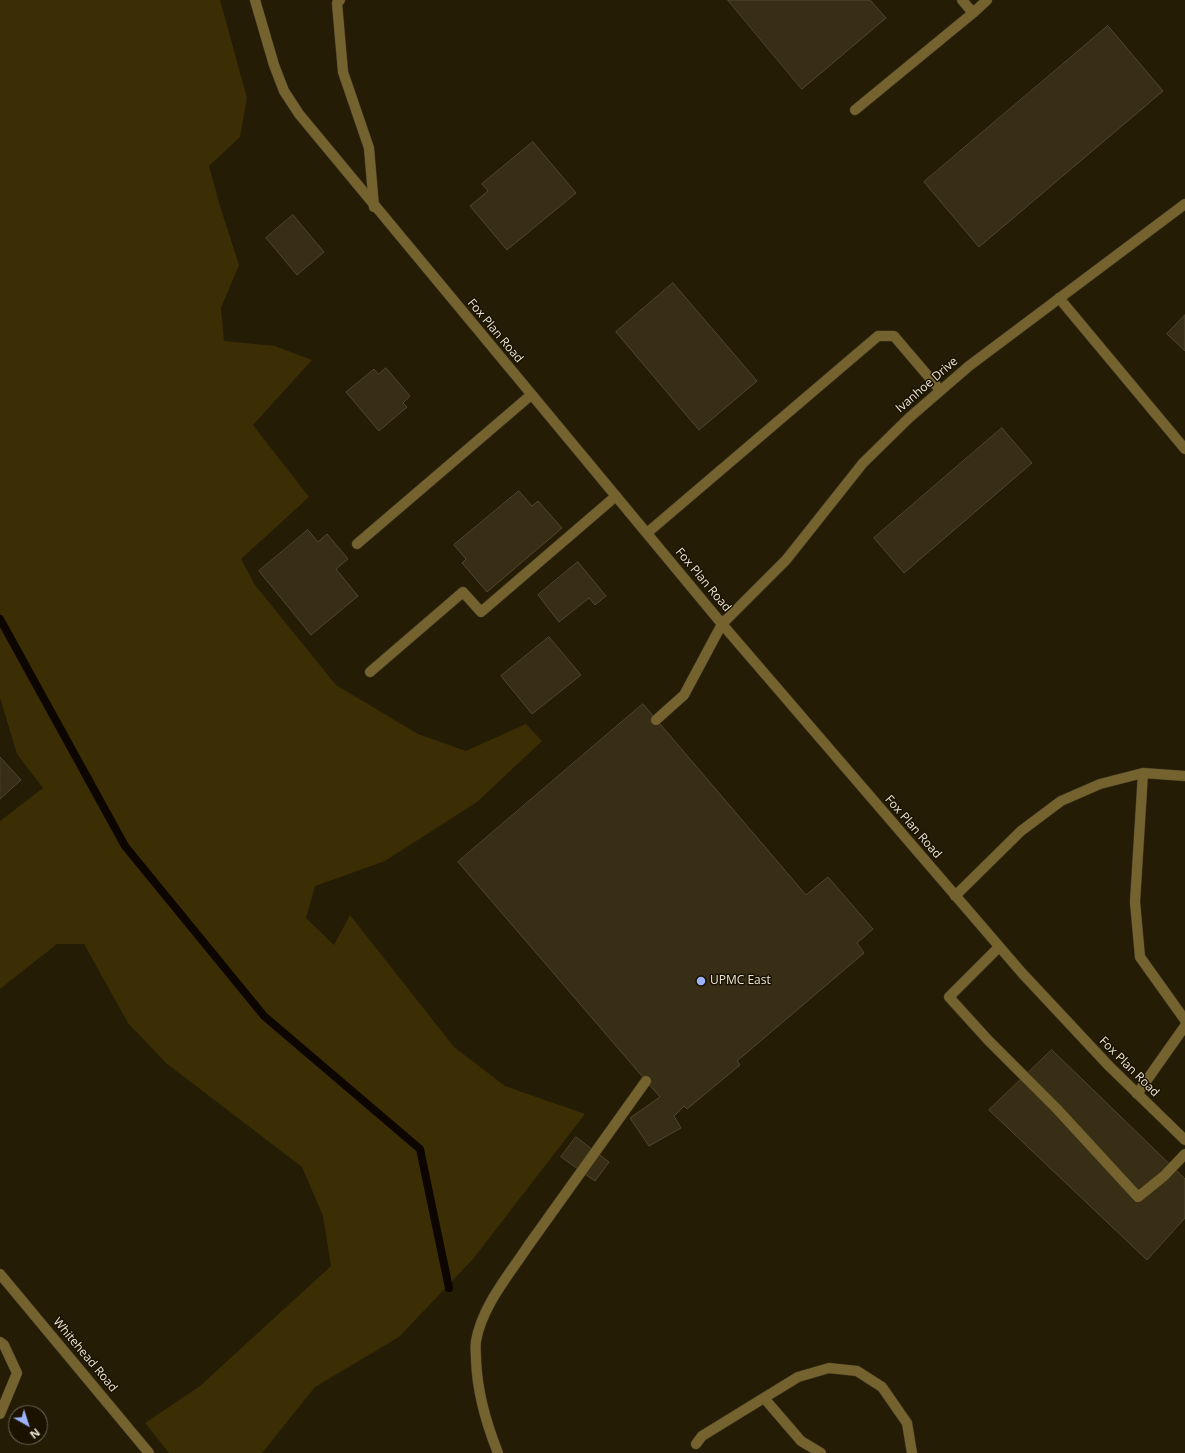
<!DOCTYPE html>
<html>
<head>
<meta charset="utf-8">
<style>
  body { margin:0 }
  #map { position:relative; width:1185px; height:1453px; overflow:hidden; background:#241c04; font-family:"Open Sans",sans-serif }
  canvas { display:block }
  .north { position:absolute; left:8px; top:1405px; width:40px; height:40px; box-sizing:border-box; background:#1b1200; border:1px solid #6e6756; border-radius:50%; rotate:141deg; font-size:11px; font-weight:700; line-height:16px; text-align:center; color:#ebe6d7 }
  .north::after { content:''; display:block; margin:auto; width:14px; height:18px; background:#9cb4fd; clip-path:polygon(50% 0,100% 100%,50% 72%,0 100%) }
</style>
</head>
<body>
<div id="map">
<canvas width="1185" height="1453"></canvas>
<div class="north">N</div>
</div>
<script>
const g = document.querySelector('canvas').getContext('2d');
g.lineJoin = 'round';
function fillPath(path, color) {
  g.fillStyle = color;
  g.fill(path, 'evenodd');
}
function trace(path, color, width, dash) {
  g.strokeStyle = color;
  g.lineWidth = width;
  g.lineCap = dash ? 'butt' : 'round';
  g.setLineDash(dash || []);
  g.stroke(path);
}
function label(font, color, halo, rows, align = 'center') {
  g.font = font + ' "Open Sans",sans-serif';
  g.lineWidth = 3;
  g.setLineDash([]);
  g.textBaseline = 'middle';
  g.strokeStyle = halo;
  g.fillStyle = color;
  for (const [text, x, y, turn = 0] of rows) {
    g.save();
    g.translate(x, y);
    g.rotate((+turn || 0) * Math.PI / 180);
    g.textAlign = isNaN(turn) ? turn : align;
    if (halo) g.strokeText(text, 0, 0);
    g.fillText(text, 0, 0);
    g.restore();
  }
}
fillPath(new Path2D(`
  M0,0H220L247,98L240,137L209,166L220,206L239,265L221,308L224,341L275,346L312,360L253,425L309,497L241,559L255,585L336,685L418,734L466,751L526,724L542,741L477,802L385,861L315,886L306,918L334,945L350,915L454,1047L505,1086L585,1114L473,1259L399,1337L315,1387L262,1453H169L145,1423L200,1386L331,1266L323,1216L302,1167L166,1063L128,1023L84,944H57L0,989V821L43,788L17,754L0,698Z`), '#3b2e04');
trace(new Path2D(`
  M0,619L125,846L264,1016L420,1149L449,1288`), '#0d0600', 8);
const building = new Path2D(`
  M728,0H870L886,18L802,89Z
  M1108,26L1163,91L979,247L924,182Z
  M533,142L576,193L507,250L470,206L488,191L482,184Z
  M293,215L324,252L297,275L266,238Z
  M673,283L757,381L699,430L616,332Z
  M1185,315V351L1167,334Z
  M386,368L410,396L403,403L407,407L379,431L346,392L374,369L378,374Z
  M1002,428L1032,463L904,573L874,538Z
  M519,491L532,506L538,501L562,528L487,592L462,563L466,559L454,545Z
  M308,530L318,542L327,534L348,559L336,569L358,596L311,635L259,571Z
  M578,562L606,596L595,605L589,598L559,622L538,595Z
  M549,637L581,675L532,714L501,676Z
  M643,704L806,895L828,877L873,929L857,943L864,953L737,1061L740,1065L687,1109L684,1106L674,1116L681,1128L649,1146L630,1118L660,1097L458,862Z
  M0,757L21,780L0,799Z
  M1052,1050L1185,1179V1218L1147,1260L989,1110Z
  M576,1137L609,1162L595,1181L561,1157Z`);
fillPath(building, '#382e16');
trace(building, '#51472e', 1);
const lane = new Path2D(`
  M340,0L337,3L343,72L369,148L374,207
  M973,13L987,0
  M855,110L973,13L962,0
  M1059,298L1185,449
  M647,533L878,336H894L940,390
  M357,544L531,395
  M370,672L463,592L481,612L616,496
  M656,720L684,695L722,624L1022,973L1109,1066L1185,1140
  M1143,773L1135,902L1140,957L1185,1020
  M955,896L1021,831L1061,801L1100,784L1143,773L1185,776
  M999,947L949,997L988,1040L1057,1109L1138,1197L1164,1176L1185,1154
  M1137,1094L1185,1026
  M0,1342L4,1345L17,1373L0,1414
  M764,1398L801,1441L821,1453
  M696,1444L702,1436L798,1377L829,1368L857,1371L882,1387L907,1423L912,1453
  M498,1453C486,1423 477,1391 476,1359C476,1353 475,1347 476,1341C482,1306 509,1275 528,1246C567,1191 607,1136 646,1081`);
const street = new Path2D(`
  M255,0L274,65L284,91L299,114L722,624L786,560L863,463L910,417L969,366L1185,204
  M0,1274L149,1453`);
trace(lane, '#403822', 11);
trace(street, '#403822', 11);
trace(lane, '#74622f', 10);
trace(street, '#74622f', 10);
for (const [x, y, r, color] of [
  [701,981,5,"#9cb4fd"]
]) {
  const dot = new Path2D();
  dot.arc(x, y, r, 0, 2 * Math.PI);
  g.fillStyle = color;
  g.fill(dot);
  trace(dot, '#1b1200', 1.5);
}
label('12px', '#ebe6d7', '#1b1200', [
  ["Fox Plan Road",495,331,50],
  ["Ivanhoe Drive",927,385,-41],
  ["Fox Plan Road",703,580,50],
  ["Fox Plan Road",913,827,49],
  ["Fox Plan Road",1129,1067,45],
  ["Whitehead Road",85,1355,50]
]);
label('12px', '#ebe6d7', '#1b1200', [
  ["UPMC East",710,981]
], 'left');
</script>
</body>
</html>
